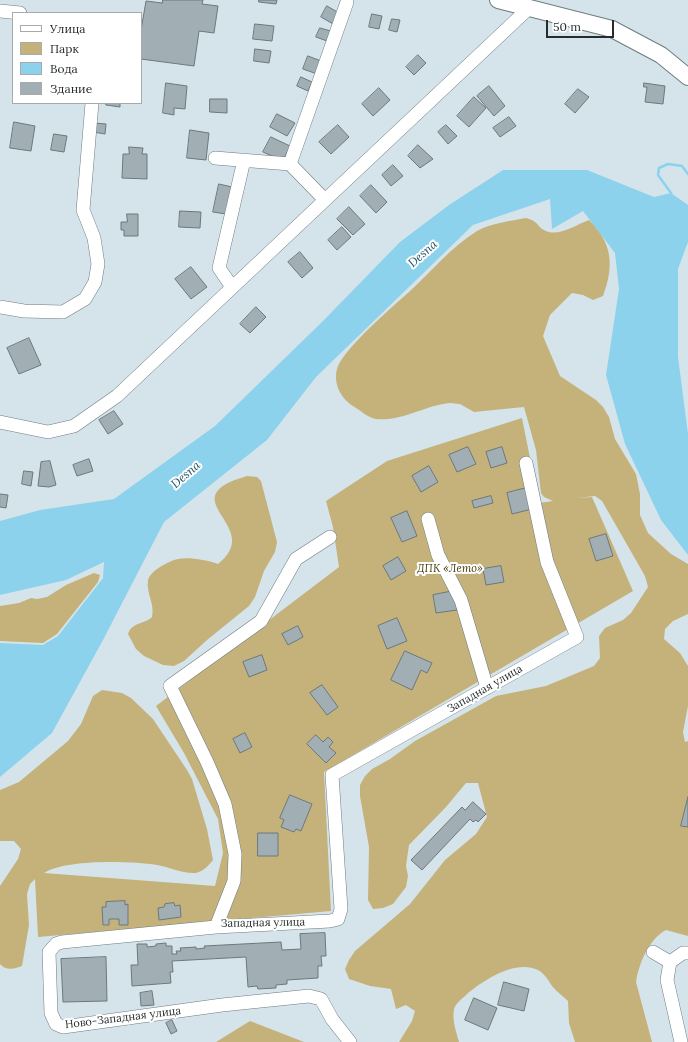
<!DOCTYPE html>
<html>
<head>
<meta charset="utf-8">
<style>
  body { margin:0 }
  #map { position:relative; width:688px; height:1042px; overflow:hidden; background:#d5e4ea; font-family:Lora,serif }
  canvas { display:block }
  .legend { position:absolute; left:12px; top:12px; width:130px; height:92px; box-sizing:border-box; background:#fff; border:1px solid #a8abab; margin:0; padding:5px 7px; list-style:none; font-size:12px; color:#262c2e }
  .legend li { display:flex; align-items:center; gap:8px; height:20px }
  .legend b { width:20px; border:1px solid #a8abab }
  .scale { position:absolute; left:546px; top:20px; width:68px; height:18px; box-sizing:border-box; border:2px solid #262c2e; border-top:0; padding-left:5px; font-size:12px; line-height:14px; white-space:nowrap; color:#262c2e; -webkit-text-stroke:3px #fff; paint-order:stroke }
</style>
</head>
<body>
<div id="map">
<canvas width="688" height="1042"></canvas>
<ul class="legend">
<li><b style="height:5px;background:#fff"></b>Улица</li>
<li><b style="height:11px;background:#c5b27a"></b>Парк</li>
<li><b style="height:11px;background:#8dd2ec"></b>Вода</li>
<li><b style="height:11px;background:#a1afb5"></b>Здание</li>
</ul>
<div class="scale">50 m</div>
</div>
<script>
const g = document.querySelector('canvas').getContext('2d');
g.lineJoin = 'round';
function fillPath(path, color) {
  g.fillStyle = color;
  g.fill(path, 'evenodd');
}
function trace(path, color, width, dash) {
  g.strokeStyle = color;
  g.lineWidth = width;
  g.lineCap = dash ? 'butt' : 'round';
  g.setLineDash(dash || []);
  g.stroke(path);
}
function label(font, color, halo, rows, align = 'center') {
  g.font = font + ' Lora,serif';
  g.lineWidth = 4;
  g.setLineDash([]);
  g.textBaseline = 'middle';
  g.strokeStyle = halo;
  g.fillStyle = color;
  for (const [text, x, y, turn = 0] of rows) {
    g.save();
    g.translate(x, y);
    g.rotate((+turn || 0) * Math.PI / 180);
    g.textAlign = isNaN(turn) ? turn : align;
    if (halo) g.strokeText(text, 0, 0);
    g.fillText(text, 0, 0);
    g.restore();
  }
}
fillPath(new Path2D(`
  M526,218C540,222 536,226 544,230C558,238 575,225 589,220C613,243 614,267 603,296L593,300L583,295L572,293L550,315L543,336L560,376L596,400L603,407L609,417L615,439L636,474L640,494V515L648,533L671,554L688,564V614L673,621L665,629L664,639L680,653L688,666V706L683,732L685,742L688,741V936L666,930C649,939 639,963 636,982L652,1042H575L569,1023L568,1001C563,996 557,992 552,986C548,980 545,974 538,970C515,959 482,981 466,995C462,999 456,1003 454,1009C452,1020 456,1031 459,1042H399L412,1021L415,1011L406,1005L396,1009L391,989L370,986L349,979L345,969L349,960L355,951L410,904L445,860L476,834L487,817L478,783H466L446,807L409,845L406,866L408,876L406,887L393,904L383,908L373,909L368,900L369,847L360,796V785L365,776L372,769L390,759L415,741L496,696L546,686L594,666L600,658L599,636L605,628L623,620L631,613L648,587L645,576L602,501L595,496L577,498L592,497L633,591L324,772L331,911L38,937L35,879L30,884L27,894L29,925L22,966C14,969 6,971 0,964V886L18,859L21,849L14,841H0V790L19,782L68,741L81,724L93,696L102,690L122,693L131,698L153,719L187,770L192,779L207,829L213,860C208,866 204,871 196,873C182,874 170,867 157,865C129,861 67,859 44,873L215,886L223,853L218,819L184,753L156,706L339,567L333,527L326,501L387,461L522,418L539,503L553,501L544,497L541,493L536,450L524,407L474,412L460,404L450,403C426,405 401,422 376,419C368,418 360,410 353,406C340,398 332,381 338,366C346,347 392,307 409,292C431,272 451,247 477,231C491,223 511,221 526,218Z
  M247,476L257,477L261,481L277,542L275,552L264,571L255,597L249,606L207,640L184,661L174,666L163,665L144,656L136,649L128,634C132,622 145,624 152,617C155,604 146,593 148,580C151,570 169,561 178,559C189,557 207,560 218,564C267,526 167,499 247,476Z
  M94,573L100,575L98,582L57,634L43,643L0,641V606L19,603L31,598L37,599L47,597L66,585Z
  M250,1021L304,1042H216Z`), '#c5b27a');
fillPath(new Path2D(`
  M503,170H587L654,197L671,193L688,205V242L678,269V357L688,434V555L661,520L625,444L606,375L619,289L615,253L583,211L552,229L550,199L473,225L316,377L267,440L164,522L103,640L52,733L0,777V643L43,645L58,636L103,578L104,562L66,580L0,595V521L40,510L114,499L215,426L323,321L400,242L449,205Z`), '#8dd2ec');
trace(new Path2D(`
  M671,196V193L658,175L659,168L668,164L682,166L688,174`), '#8dd2ec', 2.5);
const building = new Path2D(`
  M163,0H203L202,4L218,6L214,33L199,31L194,66L141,59V30L146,1L162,3Z
  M259,0H277L276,4L259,2Z
  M327,6L339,13L333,24L321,17Z
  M372,14L382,16L379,29L369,27Z
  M392,19L400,20L397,32L389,30Z
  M255,24L274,26L272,41L253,39Z
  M320,28L331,31L327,41L316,37Z
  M255,49L271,51L269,63L254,61Z
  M418,55L426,63L414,75L406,67Z
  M308,56L321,61L317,74L303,69Z
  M301,77L312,82L308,91L297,86Z
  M166,83L187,86L185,109L174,108V115L163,113Z
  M644,83L665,86L663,104L645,102L647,87H644Z
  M489,86L505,106L494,116L477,96Z
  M379,88L390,100L373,116L362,104Z
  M578,89L589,97L575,113L565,104Z
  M474,97L486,108L469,127L457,116Z
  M210,99H227V113L210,112Z
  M107,103H120V107L106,105Z
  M277,114L295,123L287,136L270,127Z
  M509,117L516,126L500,137L493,128Z
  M14,122L35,126L31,151L10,148Z
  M94,123L106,124L105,134L93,132Z
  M338,125L349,137L331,154L319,142Z
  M446,125L457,136L448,144L438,132Z
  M190,130L209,133L206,160L187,158Z
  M54,134L67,136L64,152L51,150Z
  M271,137L290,146L283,161L263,152Z
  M418,145L433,159L420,168L408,156Z
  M129,147L143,148L142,154H147V179L122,178L123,154H129Z
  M393,165L403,176L391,186L382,175Z
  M219,184L232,187L226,214L213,212Z
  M371,185L387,202L376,213L360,196Z
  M349,207L365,224L353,235L337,219Z
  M180,211L201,212L200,228L179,227Z
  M127,214H138V236H124V230H121V222H127Z
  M342,227L351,237L337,250L328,240Z
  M300,252L313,268L302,278L288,262Z
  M191,267L207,287L191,299L175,279Z
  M256,307L266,317L250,333L240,324Z
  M29,338L41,365L19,374L7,348Z
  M114,411L123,424L108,434L99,420Z
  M468,447L476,464L457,472L449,455Z
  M502,447L507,463L491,468L486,452Z
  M89,459L93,471L77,476L73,465Z
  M50,461L56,485L49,487L38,486L41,462Z
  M429,466L438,482L421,492L412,476Z
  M24,471L33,472L31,486L22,484Z
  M530,487L536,508L512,514L507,493Z
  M0,494L8,495L6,508L0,507Z
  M491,496L493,503L474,508L472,501Z
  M407,511L417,536L402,542L391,518Z
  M606,534L613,556L596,561L589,539Z
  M398,557L406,571L391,580L383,566Z
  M501,566L504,582L486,585L483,569Z
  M454,591L457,610L436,613L433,595Z
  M397,618L407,641L387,649L378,626Z
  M298,626L303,637L288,645L282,634Z
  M405,651L432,663L427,673L421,670L412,690L391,680Z
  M262,655L267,670L249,677L243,662Z
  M322,685L338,707L327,715L310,693Z
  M245,733L252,747L240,753L233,739Z
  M316,735L323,742L328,737L333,742L329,747L336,753L326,763L307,744Z
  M290,795L312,804L301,831L296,829L294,832L281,827L284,820L280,818Z
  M688,797V827L681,826Z
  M473,802L486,814L478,822L476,820L473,822L470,819L422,870L411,860L462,807L465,810Z
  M258,833H278V856H258Z
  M125,901V905L128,904V925H119V919H109V925H103L102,907H106V902Z
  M174,903L175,906L180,905L181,917L159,920L158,908L164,907L165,904Z
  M325,933L326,956H321L322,966H318V978L287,980V984L276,985V988L258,989L257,986L248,987L246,957L172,961L173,972H170L171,983L132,986L131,965H138L137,944H147V947L156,946V944L166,943V946H172V954H177L176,951H181L180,948L196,947V949L205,948L204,946L281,942L282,950L301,949L300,934Z
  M106,957L107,1001L63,1002L61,959Z
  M504,982L529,989L524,1011L498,1005Z
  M152,991L154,1005L141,1006L140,993Z
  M474,998L497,1008L488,1030L465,1020Z
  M172,1020L177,1031L171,1034L166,1023Z`);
fillPath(building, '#a1afb5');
trace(building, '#6b787e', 1);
const minor = new Path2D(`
  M0,11L20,13
  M215,158L290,164
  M325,200L290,164L347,2
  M232,287L219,268L244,160
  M0,307L24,311L63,312L85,299L95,282L98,264L94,238L83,210L92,103
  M0,422L48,432L74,426L117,396L529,8
  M428,519L438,555L461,600L487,688
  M216,927L234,881L235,854L225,804L207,762L170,686L261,621L296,559L330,537
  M653,952L670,962
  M350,1042L332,1019L321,999L309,996L222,1005L63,1027L56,1024L51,1013L49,952L56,944L62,942L216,927L330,921L338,919L341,909L332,775L577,637L547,562L526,463
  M681,1042L667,980L670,962L683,953H688`);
const major = new Path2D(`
  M498,0L612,29L661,55L688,77`);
trace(minor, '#6e7b81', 14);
trace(major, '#6e7b81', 18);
trace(minor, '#fff', 13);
trace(major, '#fff', 16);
label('italic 11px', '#493c0d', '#fff', [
  ["ДПК «Лето»",450,569]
]);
label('11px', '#262c2e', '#fff', [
  ["Западная улица",485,689,-30],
  ["Западная улица",263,923,-1],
  ["Ново-Западная улица",123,1018,-7]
]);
label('italic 12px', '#1e5568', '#fff', [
  ["Desna",423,254,-42],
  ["Desna",186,475,-41]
]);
</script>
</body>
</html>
